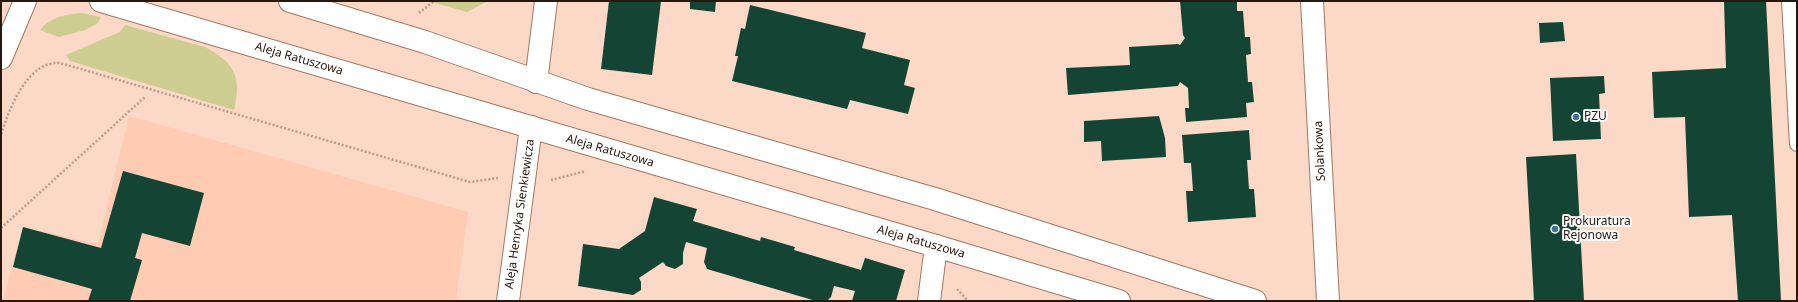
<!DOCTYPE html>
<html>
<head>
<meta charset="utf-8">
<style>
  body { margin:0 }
  #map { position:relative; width:1798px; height:302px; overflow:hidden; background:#fcd8c6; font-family:"Noto Sans",sans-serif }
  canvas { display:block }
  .frame { position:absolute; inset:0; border:2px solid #26170f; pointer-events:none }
</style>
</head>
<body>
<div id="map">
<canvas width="1798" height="302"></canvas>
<div class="frame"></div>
</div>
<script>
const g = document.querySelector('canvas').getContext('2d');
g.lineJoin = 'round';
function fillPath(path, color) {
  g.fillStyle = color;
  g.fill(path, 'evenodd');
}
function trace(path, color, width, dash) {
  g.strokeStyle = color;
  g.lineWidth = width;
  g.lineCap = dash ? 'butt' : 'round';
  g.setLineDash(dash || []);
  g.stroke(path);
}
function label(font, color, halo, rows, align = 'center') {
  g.font = font + ' "Noto Sans",sans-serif';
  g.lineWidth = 4;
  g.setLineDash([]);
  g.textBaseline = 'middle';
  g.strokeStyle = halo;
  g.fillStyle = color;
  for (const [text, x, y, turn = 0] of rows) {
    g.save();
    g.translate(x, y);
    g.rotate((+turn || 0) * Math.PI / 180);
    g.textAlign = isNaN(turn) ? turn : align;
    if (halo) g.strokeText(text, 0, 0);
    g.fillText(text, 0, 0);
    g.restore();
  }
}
fillPath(new Path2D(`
  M129,116L468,212L456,301H3L23,227L98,244Z`), '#ffcbb2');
fillPath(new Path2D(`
  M428,1H488L467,12Z
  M82,13L101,17L98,23L85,30L59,37L40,30C50,17 66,14 82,13Z
  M125,25L205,47C235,63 242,77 234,110L70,61L66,55L120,32Z`), '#cdcd91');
fillPath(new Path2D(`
  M609,1H661L652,75L601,69Z
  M690,1H716L715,12L690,9Z
  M1180,1H1237V11H1243L1245,37H1250L1251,54L1246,55L1248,82H1252L1254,102L1246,103L1247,117L1186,122L1185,108H1189L1188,88L1180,82L1178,86L1068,95L1066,68L1130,65L1129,47L1178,44L1180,45L1185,38L1183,35Z
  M1724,1H1766L1781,301H1738L1732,215L1689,217L1685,117L1654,118L1652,72L1726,68Z
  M750,5L866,33L862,48L910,60L904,85L915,88L908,114L850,100L847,109L732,81L738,56H735L741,28L745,29Z
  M1563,22L1565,41L1540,43L1539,23Z
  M1604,76L1605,93L1599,94L1601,139L1553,141L1550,78Z
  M1159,116L1165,138L1166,157L1102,161L1101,141L1084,142V121Z
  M1249,130L1251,160H1247L1249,189H1254L1256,217L1188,222L1186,191H1193L1191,163H1184L1182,135Z
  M1576,154L1584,301H1534L1526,157Z
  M123,171L204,193L190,246L142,233L135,258L142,260L130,301H88L92,289L13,267L23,227L101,248Z
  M654,197L697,209L693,221L760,241L761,237L795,247L794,250L861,270L865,258L905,270L896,301H852L855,291L834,286L831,297L827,301H816L707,269L704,262L707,248L686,242L683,253V264L675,269L666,266L663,262L639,278L641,282V290L633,295L578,286L583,244L619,249L645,231Z`), '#144434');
const lane = new Path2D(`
  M1789,1L1797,144`);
const street = new Path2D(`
  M536,82L546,1
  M508,301L531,127
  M929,301L936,246`);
const secondary = new Path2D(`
  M101,1L936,246L1119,301
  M290,1L425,42L588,99L935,199L1255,301
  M1312,1L1328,301
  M1,58L25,1`);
trace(lane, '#a07864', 16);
trace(street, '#a07864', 24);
trace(secondary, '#a07864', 24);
trace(new Path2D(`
  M419,13L434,1
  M1,134C10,108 27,61 60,63L470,182L498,178
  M551,180L586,171
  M1,228L145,97
  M957,289L968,301`), '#ba9d8e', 2.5, [2, 2]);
trace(lane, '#fff', 14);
trace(street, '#fff', 22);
trace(secondary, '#fff', 22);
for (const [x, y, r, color] of [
  [1576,117,4,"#3b758e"],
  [1555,229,4,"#3b758e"]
]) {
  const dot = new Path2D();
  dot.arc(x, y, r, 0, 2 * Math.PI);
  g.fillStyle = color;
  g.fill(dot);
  trace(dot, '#fff', 1.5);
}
label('12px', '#26170f', '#fff', [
  ["Aleja Ratuszowa",299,59,16],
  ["Aleja Ratuszowa",610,151,16],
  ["Solankowa",1320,151,-93],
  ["Aleja Henryka Sienkiewicza",520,214,-82],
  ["Aleja Ratuszowa",921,242,16]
]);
label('12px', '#26170f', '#fff', [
  ["PZU",1584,117],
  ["Prokuratura",1563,222],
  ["Rejonowa",1563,236]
], 'left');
</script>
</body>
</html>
